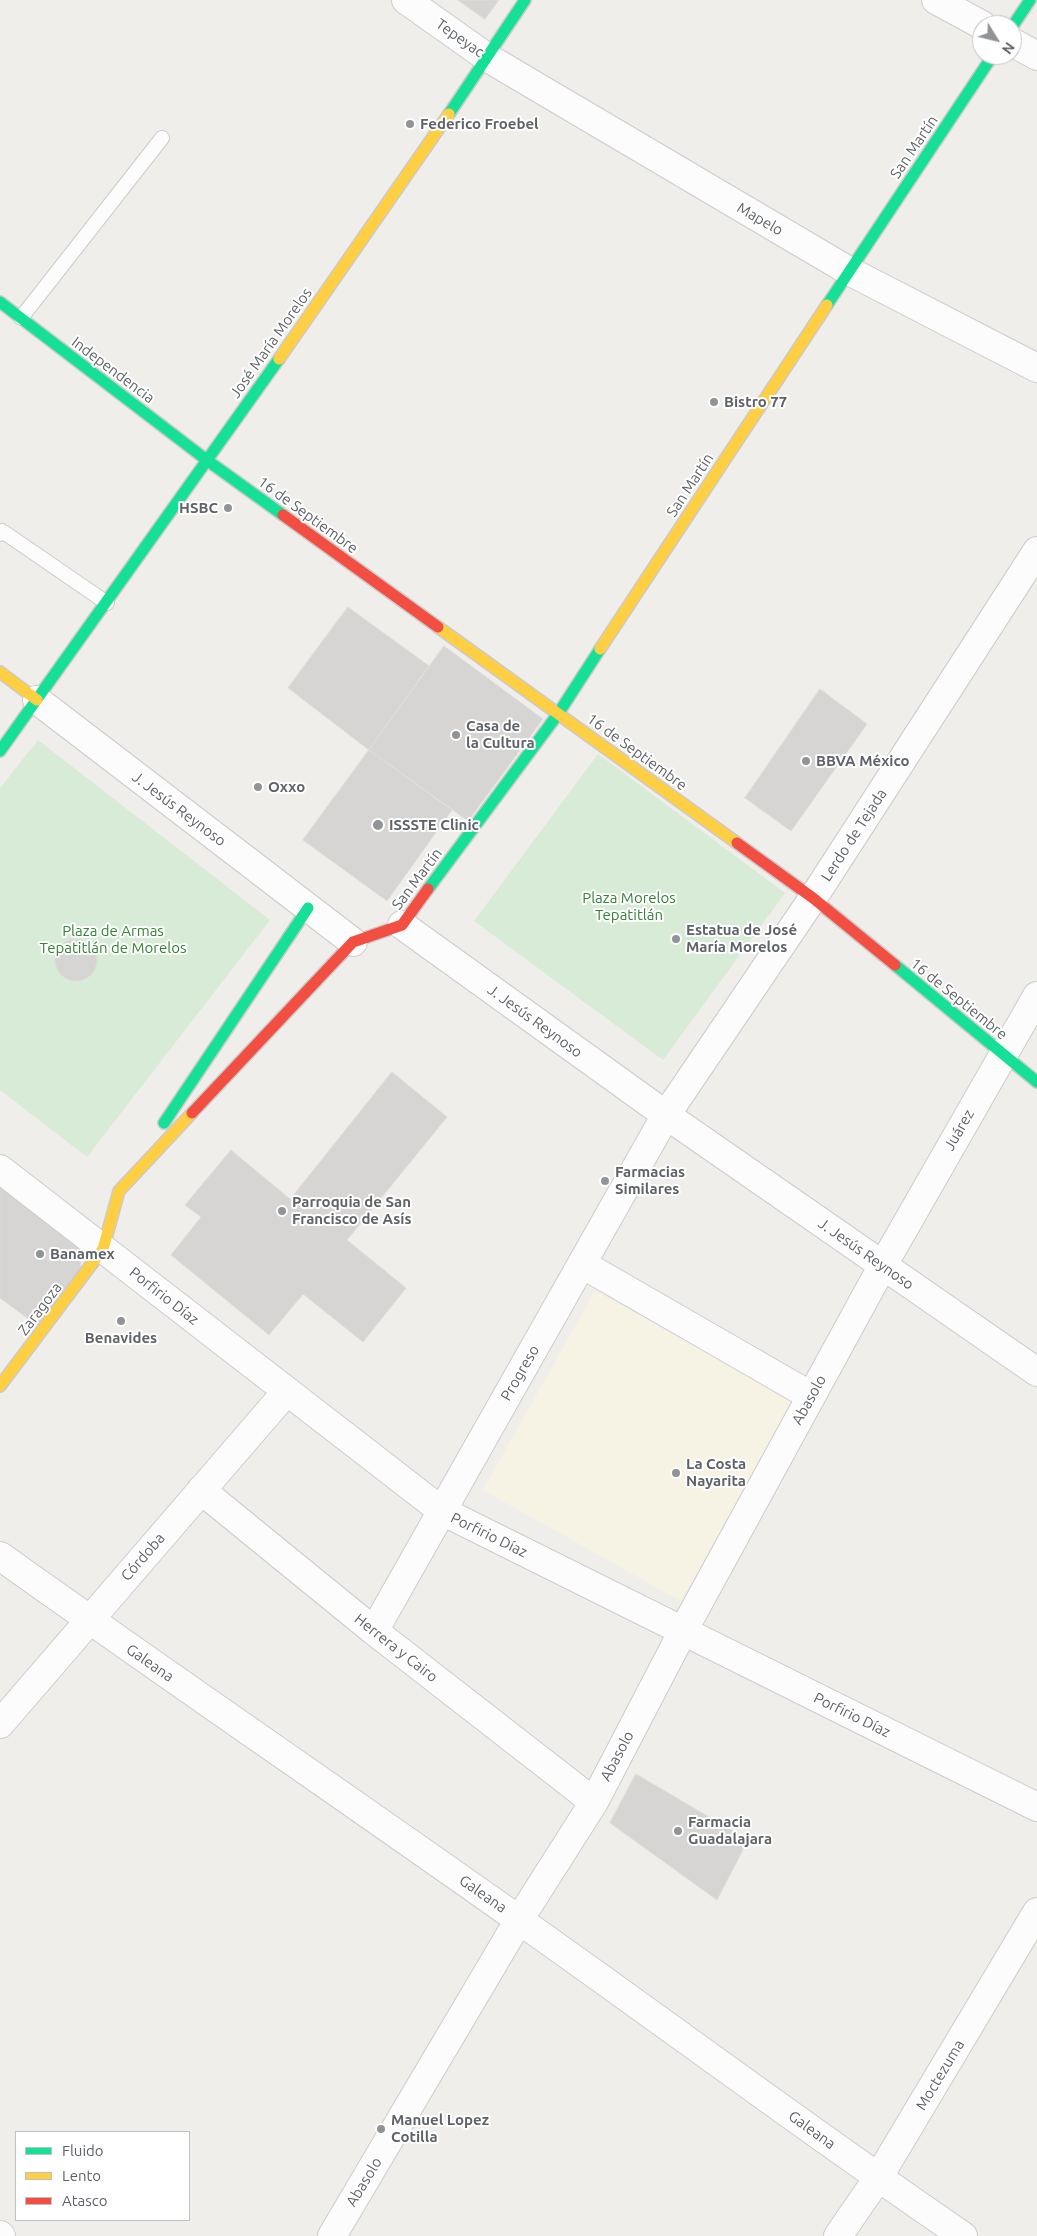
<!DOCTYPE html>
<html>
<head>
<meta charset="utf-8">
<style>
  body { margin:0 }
  #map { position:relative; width:1037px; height:2236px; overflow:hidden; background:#efeeea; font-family:Ubuntu,sans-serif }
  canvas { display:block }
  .legend { position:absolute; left:15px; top:2131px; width:175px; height:90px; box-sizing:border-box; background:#fff; border:1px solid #bfc1c3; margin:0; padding:6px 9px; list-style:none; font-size:15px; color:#5f6368 }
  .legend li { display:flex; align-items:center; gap:10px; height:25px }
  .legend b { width:25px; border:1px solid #bfc1c3 }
  .north { position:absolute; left:972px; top:15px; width:50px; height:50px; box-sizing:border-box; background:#fff; border:1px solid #bfc1c3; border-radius:50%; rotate:126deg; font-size:14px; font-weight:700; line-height:20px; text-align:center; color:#5f6368 }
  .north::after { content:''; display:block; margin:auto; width:18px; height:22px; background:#919496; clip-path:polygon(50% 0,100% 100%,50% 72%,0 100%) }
</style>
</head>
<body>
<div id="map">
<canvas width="1037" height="2236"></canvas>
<ul class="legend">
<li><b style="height:6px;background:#16e098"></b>Fluido</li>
<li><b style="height:6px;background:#ffcf43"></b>Lento</li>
<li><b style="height:6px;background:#f24e42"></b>Atasco</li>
</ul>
<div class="north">N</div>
</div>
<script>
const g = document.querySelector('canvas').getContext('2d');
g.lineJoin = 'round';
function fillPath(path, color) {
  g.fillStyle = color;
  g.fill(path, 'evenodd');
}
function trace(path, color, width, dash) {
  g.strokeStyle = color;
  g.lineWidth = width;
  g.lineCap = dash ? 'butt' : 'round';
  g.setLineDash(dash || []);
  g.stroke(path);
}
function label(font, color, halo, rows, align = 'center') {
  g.font = font + ' Ubuntu,sans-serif';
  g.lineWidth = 4;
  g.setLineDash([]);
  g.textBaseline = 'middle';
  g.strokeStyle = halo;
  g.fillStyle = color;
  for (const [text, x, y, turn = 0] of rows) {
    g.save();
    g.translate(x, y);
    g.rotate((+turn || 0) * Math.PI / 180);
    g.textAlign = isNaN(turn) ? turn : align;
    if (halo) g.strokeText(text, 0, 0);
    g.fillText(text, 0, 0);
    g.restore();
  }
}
fillPath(new Path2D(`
  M595,1291L793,1401L681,1601L483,1490Z`), '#f7f3e4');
fillPath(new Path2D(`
  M38,740L270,920L87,1157L0,1090V788Z
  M598,754L785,893L663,1060L474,921Z`), '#d8ebd6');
const building = new Path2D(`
  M458,0H499L485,19Z
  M348,607L429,666L369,750L288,688Z
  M444,646L543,719L468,821L369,750Z
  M820,689L867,724L791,831L745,798Z
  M369,750L452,810L387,901L303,840Z
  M55 960a21 21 0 1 1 42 0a21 21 0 1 1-42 0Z
  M392,1072L447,1117L347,1240L406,1288L363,1342L303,1294L269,1335L171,1255L201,1217L185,1205L231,1150L290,1199Z
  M0,1181L79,1241L81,1268L38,1326L0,1298Z
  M636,1774L748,1840L717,1900L610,1823Z`);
fillPath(building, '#d6d5d3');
trace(building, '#deddd9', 1);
const lane = new Path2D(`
  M21,318L162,138
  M0,534L2,531L107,603`);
const street = new Path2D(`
  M406,0L488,58L849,271L1037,368
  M936,0L982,25
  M1012,42L1037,56
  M37,700L353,942
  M402,925L666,1115L1037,1372
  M0,1169L442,1511L1037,1807
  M582,1264L811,1396
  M201,1490L374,1631L594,1802
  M0,1556C172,1679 347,1798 519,1920C668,2025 813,2134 963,2236
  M374,1631L666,1115L813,898L1037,551
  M0,1724L287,1391
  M0,2235L1,2236
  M332,2236L519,1920L594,1802L683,1631L883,1265L1037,996
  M838,2236L878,2178L1037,1912`);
const fast = new Path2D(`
  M1012,27L1030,0
  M449,114L525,0
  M0,302L208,461L283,515
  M827,305L993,55
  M0,751L279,359
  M428,889L558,714L600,649
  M895,965L1037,1082
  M164,1123L308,908`);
const slow = new Path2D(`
  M279,359L449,114
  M438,627L737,843
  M600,649L827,305
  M0,672L37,700
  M0,1386L103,1249L119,1191L192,1113`);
const jam = new Path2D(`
  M283,515L438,627
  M737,843L813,898L895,965
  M192,1113L353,942L402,925L428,889`);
trace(lane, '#cbcccc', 16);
trace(street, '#cbcccc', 30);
trace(fast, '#cacacb', 14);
trace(slow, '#cacacb', 14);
trace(jam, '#cacacb', 14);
trace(lane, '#fdfcfc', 14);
trace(street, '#fdfcfc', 28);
trace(fast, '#16e098', 11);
trace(slow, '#ffcf43', 11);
trace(jam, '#f24e42', 11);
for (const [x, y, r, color] of [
  [410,124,5,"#919496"],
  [714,402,5,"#919496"],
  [228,508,5,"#919496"],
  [456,735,5,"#919496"],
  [806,761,5,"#919496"],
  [258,787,5,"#919496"],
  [378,825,6,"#919496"],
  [676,939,5,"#919496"],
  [605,1181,5,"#919496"],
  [282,1211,5,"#919496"],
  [40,1254,5,"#919496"],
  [121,1321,5,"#919496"],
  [676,1473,5,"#919496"],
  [678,1831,5,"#919496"],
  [381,2129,5,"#919496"]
]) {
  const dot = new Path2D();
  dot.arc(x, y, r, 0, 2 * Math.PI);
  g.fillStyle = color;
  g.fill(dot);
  trace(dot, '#fff', 2);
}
label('15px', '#5f6368', '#fff', [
  ["Tepeyac",460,38,35],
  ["San Martín",914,147,-56],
  ["Mapelo",760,219,30],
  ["José María Morelos",271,343,-55],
  ["Independencia",113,370,37],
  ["San Martín",690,485,-57],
  ["16 de Septiembre",308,515,36],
  ["16 de Septiembre",637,752,36],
  ["J. Jesús Reynoso",179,809,37],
  ["Lerdo de Tejada",854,835,-57],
  ["San Martín",417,879,-53],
  ["16 de Septiembre",959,999,39],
  ["J. Jesús Reynoso",535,1021,36],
  ["Juárez",959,1130,-60],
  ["J. Jesús Reynoso",866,1254,35],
  ["Porfirio Díaz",164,1296,38],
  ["Zaragoza",40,1309,-53],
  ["Progreso",520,1373,-60],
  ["Abasolo",809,1400,-61],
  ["Porfirio Díaz",489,1535,26],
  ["Córdoba",143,1557,-49],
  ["Herrera y Cairo",396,1648,38],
  ["Galeana",150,1663,35],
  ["Porfirio Díaz",852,1715,26],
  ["Abasolo",617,1756,-62],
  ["Galeana",483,1894,35],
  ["Moctezuma",940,2075,-59],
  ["Galeana",812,2130,36],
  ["Abasolo",364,2182,-59]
]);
label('bold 15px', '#5f6368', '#fff', [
  ["Federico Froebel",420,124],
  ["Bistro 77",724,402],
  ["HSBC",218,508,"right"],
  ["Casa de",466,726],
  ["la Cultura",466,743],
  ["BBVA México",816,761],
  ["Oxxo",268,787],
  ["ISSSTE Clinic",389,825],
  ["Estatua de José",686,930],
  ["María Morelos",686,947],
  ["Farmacias",615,1172],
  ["Similares",615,1189],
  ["Parroquia de San",292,1202],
  ["Francisco de Asís",292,1219],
  ["Banamex",50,1254],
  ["Benavides",121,1338,"center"],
  ["La Costa",686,1464],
  ["Nayarita",686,1481],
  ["Farmacia",688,1822],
  ["Guadalajara",688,1839],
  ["Manuel Lopez",391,2120],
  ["Cotilla",391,2137]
], 'left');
label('15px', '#348238', '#fff', [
  ["Plaza Morelos",629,898],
  ["Tepatitlán",629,915],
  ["Plaza de Armas",113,931],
  ["Tepatitlán de Morelos",113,948]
]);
</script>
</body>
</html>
